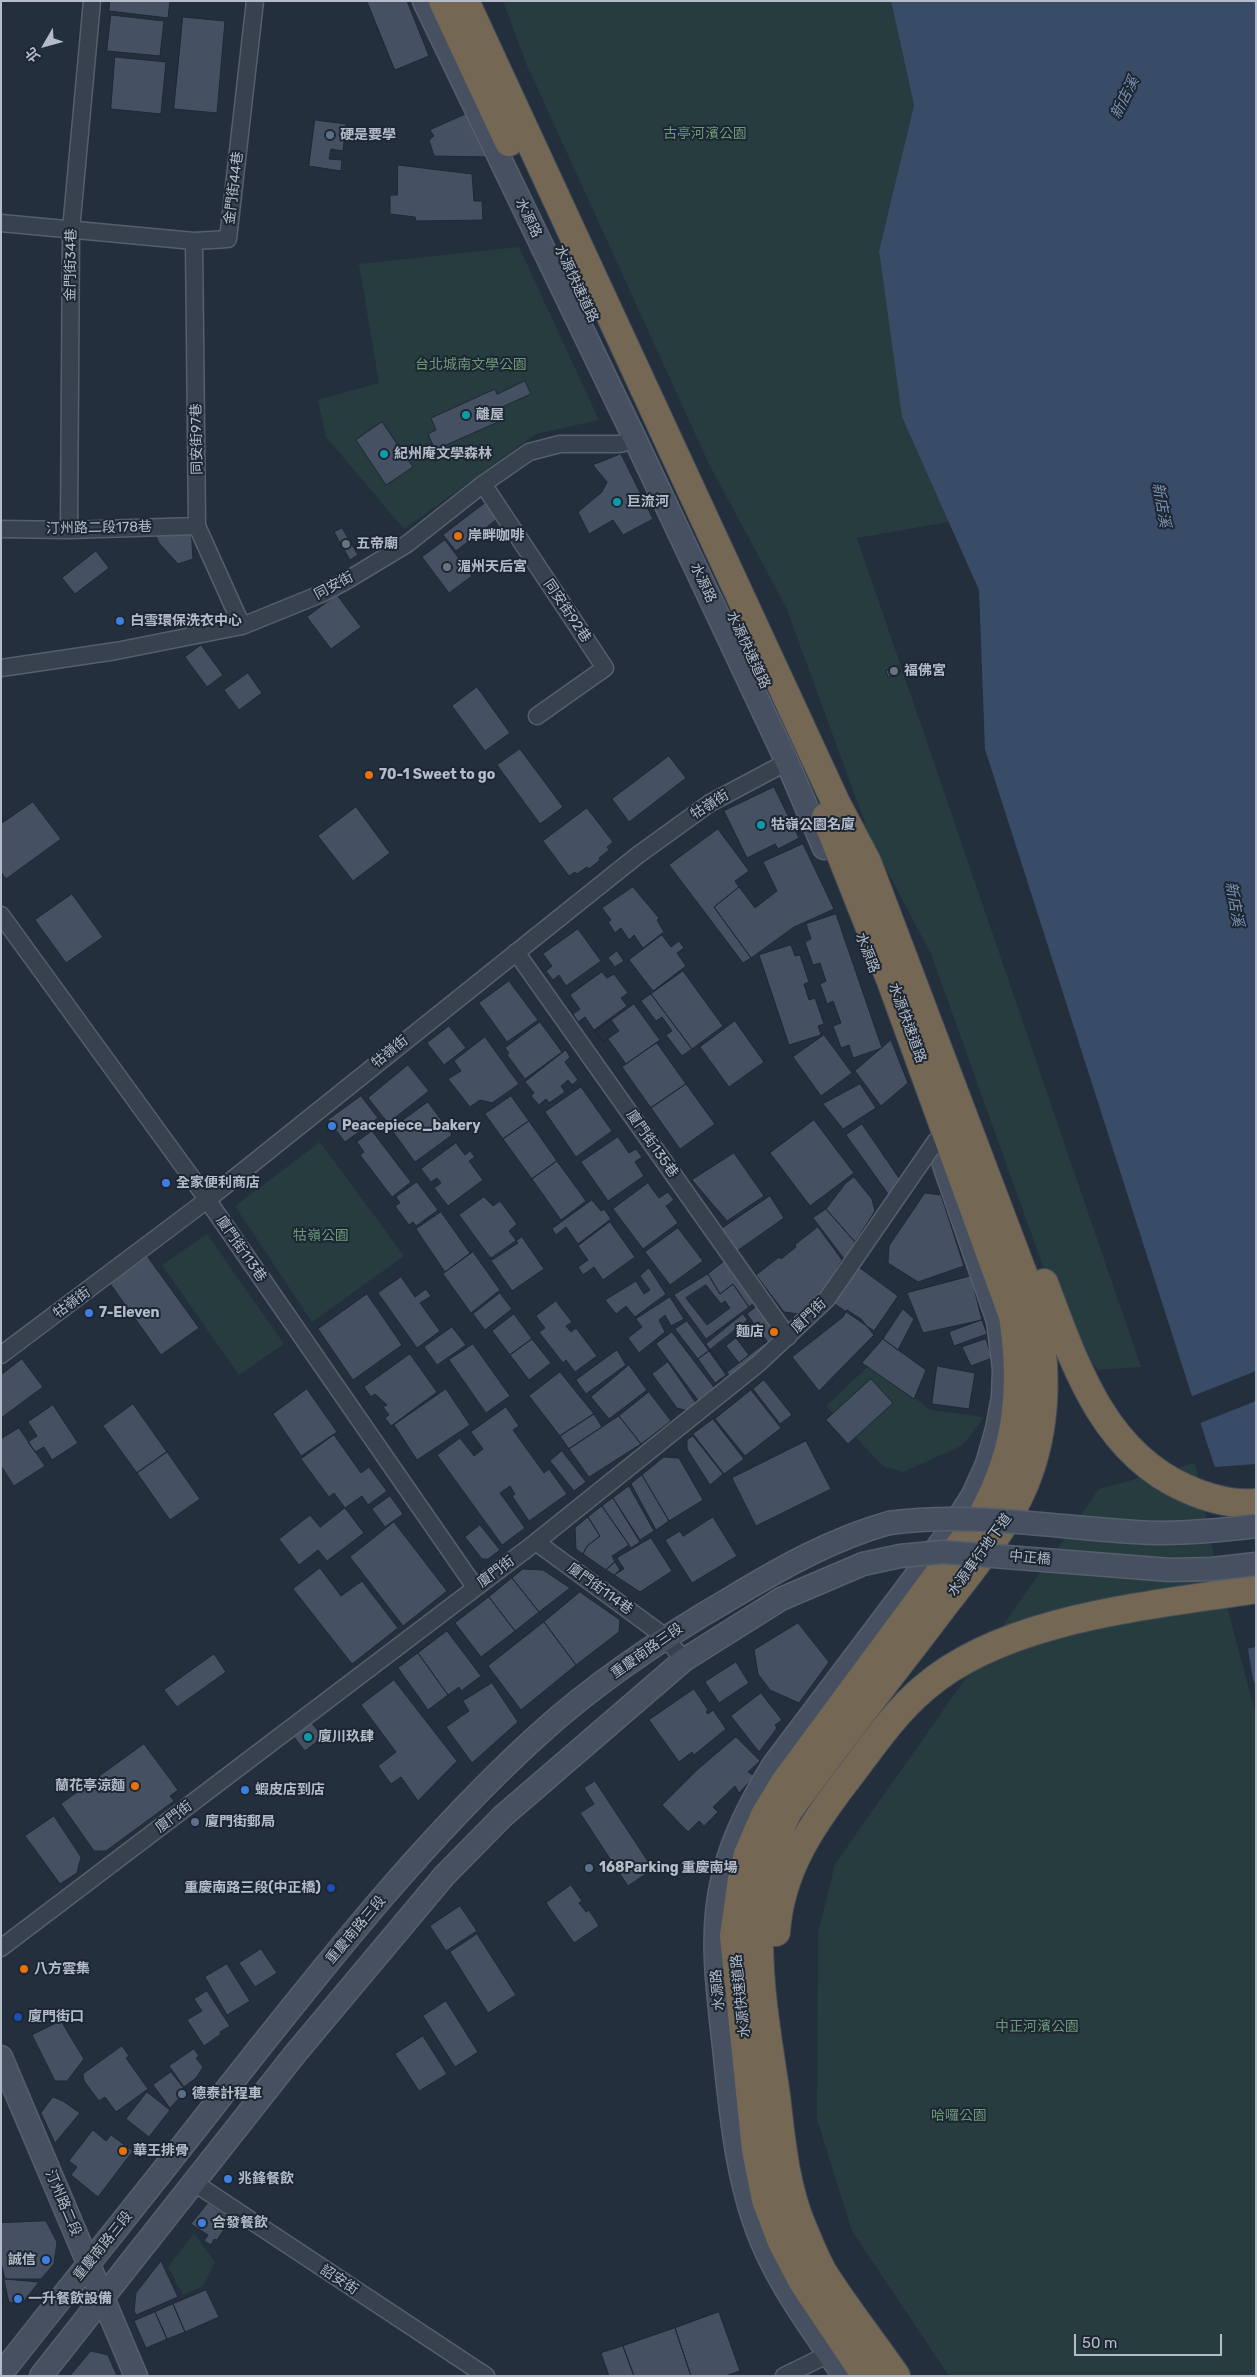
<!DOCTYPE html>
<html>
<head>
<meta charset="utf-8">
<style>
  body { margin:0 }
  #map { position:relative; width:1257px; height:2377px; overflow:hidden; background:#242f3e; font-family:Rubik,"Noto Sans TC",sans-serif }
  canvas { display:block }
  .frame { position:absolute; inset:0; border:2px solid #b4bcc9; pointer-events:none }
  .north { position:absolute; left:20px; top:20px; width:50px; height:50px; -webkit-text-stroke:4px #1d2633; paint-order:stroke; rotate:232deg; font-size:14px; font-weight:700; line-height:20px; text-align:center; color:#b4bcc9 }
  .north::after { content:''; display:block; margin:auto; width:18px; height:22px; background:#b4bcc9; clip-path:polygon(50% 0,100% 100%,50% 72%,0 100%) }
  .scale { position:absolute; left:1074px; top:2334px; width:148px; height:22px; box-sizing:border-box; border:2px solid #b4bcc9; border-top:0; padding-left:6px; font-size:15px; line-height:18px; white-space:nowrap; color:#b4bcc9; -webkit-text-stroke:4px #1d2633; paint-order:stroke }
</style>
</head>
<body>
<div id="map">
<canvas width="1257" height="2377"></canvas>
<div class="frame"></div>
<div class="north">北</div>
<div class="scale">50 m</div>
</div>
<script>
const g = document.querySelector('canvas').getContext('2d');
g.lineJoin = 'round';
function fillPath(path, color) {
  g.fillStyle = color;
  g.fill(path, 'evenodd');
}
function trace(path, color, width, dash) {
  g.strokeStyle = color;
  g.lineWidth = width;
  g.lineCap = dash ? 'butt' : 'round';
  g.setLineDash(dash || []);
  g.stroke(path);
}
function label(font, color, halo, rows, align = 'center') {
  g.font = font + ' Rubik,"Noto Sans TC",sans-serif';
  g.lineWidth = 4;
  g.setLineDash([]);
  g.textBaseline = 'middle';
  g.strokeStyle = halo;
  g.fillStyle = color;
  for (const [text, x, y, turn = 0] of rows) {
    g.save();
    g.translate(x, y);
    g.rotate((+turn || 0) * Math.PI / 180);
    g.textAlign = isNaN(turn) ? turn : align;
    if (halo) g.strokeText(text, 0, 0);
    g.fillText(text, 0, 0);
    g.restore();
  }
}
fillPath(new Path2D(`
  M503,1H891L914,105L879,251L902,417L949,522L857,538L1141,1367L1098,1370L1068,1336L931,954L872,842L786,607L709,464L526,63Z
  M519,247L599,420L536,434L404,529L326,437L318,400L379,383L359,264Z
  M320,1142L404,1256L312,1322L235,1206Z
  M207,1234L284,1344L239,1375L162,1265Z
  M872,1363L930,1410L984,1417L963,1445L903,1472L883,1466L826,1406Z
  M1195,1463L1215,1561L1256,1716V2376H949L852,2231L817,2119L818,1933L835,1864L1099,1489Z
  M194,2233L215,2262L203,2286L183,2295L168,2267Z`), '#263c3f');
fillPath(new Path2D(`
  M891,1H1256V1686L1253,1679L1221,1487L985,749L979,590L902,417L879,251L914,105Z`), '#394c67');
fillPath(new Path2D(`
  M1256,1371V1401L1198,1424L1190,1397Z
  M1199,1427L1215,1467L1256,1464V1647L1246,1649L1219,1487Z`), '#242f3e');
const building = new Path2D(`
  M110,1H170L168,18L109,11Z
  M367,1H407L429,56L395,70Z
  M111,15L164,21L160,56L107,51Z
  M183,17L225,21L217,113L174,109Z
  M115,57L166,62L161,114L111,109Z
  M466,114L489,157L434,156L429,140L434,136L430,130Z
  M315,120L346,124L343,151L331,149L329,159L342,160L341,171L309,166Z
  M398,165L472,174L474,201H482L483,220L416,221L415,217L390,214V195H397Z
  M525,381L531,394L493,411L498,422L435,450L428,434L436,430L431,418L495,389L497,394Z
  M382,422L413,467L386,485L356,440Z
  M621,454L653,519L623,535L613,520L589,534L578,512L602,492L607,482L593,465Z
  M489,500L501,516L456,551L443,535Z
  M191,527L193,559L178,564L159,543L155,534Z
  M342,528L358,555L350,560L334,532Z
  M445,540L472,576L449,593L422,557Z
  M96,551L109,568L75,594L62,578Z
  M337,595L361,627L331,649L307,617Z
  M201,645L223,675L207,687L185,657Z
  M899,666L901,671L888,677L886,671Z
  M248,673L262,693L239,710L224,690Z
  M477,687L510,733L485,751L452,706Z
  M520,749L563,807L540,824L497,765Z
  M669,756L686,778L629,822L612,799Z
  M774,787L799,838L778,849L775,844L747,858L724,811Z
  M33,802L61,839L6,879L1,872V824Z
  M356,807L390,853L353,881L318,836Z
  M587,808L613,842L607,847L609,850L599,858L600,860L589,869L587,867L577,874L575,872L569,876L543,841Z
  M718,829L749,871L735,881L739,887L714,907L751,958L743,963L669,865Z
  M803,844L834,909L794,927L751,958L714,907L739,887L755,908L777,891L763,862Z
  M633,887L659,918L657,920L664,932L643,948L634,935L629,940L621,928L615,933L608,922L611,920L602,908Z
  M72,894L103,937L66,963L35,920Z
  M836,914L882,1048L853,1058L849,1045L841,1048L833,1026L841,1023L833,1001L827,1004L820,984L826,981L820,963L813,965L805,942L811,939L806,924Z
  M578,929L601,961L566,986L559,975L553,980L546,971L552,966L543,954Z
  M662,935L671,947L679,941L684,948L677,953L686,966L653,991L629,960Z
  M791,945L795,956L800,955L809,982L804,984L809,1000L815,998L824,1024L818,1026L821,1035L789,1045L759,955Z
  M617,951L624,961L615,967L608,958Z
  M683,971L723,1026L692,1049L651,994Z
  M602,972L607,978L614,974L628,993L621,998L627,1006L594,1030L585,1017L578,1022L573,1014L580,1009L570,995Z
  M509,981L538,1020L507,1042L479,1003Z
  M651,994L692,1049L682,1056L666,1035L672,1031L662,1017L656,1021L641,1001Z
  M634,1004L660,1040L626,1064L608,1039L603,1042L595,1032Z
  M611,1020L619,1031L603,1042L595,1032Z
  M735,1021L764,1062L729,1087L700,1047Z
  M540,1022L562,1052L525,1079L507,1055L509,1053L505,1048Z
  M449,1026L466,1048L444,1065L427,1043Z
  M824,1035L852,1073L821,1096L793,1057Z
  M485,1037L519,1084L492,1103L480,1100L470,1107L448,1079L461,1071L454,1061Z
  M891,1040L908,1083L881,1106L855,1071Z
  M657,1043L686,1084L651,1108L622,1067Z
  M566,1050L570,1057L565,1062L578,1080L572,1085L568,1080L561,1086L565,1092L549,1103L546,1099L539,1105L531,1096L534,1093L525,1082Z
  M408,1065L429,1091L388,1123L368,1098Z
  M686,1084L715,1124L680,1149L651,1108Z
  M860,1084L876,1108L843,1129L823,1104Z
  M581,1087L612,1131L576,1157L545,1112Z
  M361,1096L378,1118L345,1142L328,1120Z
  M511,1096L529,1121L503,1139L485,1114Z
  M428,1102L452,1135L415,1162L391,1129Z
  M814,1120L854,1173L810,1206L770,1153Z
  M529,1121L557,1161L532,1179L503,1139Z
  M862,1124L901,1181L891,1198L846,1135Z
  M372,1131L411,1182L392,1197L360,1155L364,1152L357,1142Z
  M618,1137L629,1153L636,1149L642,1157L635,1162L644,1176L608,1201L581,1162Z
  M456,1143L465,1155L470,1151L475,1157L469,1161L483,1180L448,1206L434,1188L441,1183L437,1178L431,1182L421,1169Z
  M734,1153L764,1196L727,1221L692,1180Z
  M557,1161L586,1201L561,1220L532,1179Z
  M854,1177L872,1199L875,1211L855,1242L826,1209L845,1184Z
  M417,1182L438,1210L416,1226L413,1222L409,1225L395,1206L400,1203L396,1197Z
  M648,1183L659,1198L668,1192L674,1200L666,1206L678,1223L643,1249L613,1209Z
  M925,1193L941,1195L964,1266L918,1282L888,1263L889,1246Z
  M770,1196L784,1218L737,1251L721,1229Z
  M484,1197L493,1206L500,1201L517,1224L509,1231L518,1243L492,1260L459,1215Z
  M592,1200L601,1211L604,1209L611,1219L578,1244L566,1227L556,1235L552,1229Z
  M826,1209L855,1242L845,1260L813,1218Z
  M441,1212L470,1253L445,1272L416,1229Z
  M610,1222L635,1257L603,1280L594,1267L583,1275L578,1267L588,1260L578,1246Z
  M818,1227L842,1260L820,1297L799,1314L784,1312L756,1275L779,1257L781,1259L796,1247L795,1245Z
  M678,1228L703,1261L670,1285L645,1252Z
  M522,1237L544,1269L512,1291L490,1259Z
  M142,1249L199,1328L161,1355L104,1275Z
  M473,1252L500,1290L471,1313L443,1274Z
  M727,1259L756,1301L749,1307L733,1284L720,1294L708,1274Z
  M856,1265L898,1296L874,1331L832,1302Z
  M649,1268L666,1294L635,1317L626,1306L616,1314L605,1300L636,1281L644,1294L650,1290L640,1276Z
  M708,1274L720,1294L733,1284L749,1307L706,1339L674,1295Z
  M971,1276L982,1320L923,1333L907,1293Z
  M401,1277L415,1297L426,1289L431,1296L420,1303L440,1331L417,1348L378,1293Z
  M706,1285L721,1304L725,1301L730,1308L707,1325L686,1298Z
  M500,1293L512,1309L485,1330L473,1314Z
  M367,1294L402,1345L353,1380L318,1329Z
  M670,1297L684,1319L671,1326L665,1315L659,1320L665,1332L639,1353L628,1338L642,1327L636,1319Z
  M556,1301L572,1322L566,1326L571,1332L576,1328L597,1356L575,1372L566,1360L563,1363L539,1332L545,1328L536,1316Z
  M760,1304L782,1336L769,1344L747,1314Z
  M903,1309L914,1319L898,1350L883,1339Z
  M847,1310L861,1319L874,1335L819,1391L792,1357L843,1317Z
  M514,1314L532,1339L510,1355L492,1331Z
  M743,1314L770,1349L732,1379L706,1344Z
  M748,1320L765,1343L727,1372L710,1350Z
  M982,1320L987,1334L954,1346L949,1332Z
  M687,1321L709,1351L698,1359L675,1329Z
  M452,1327L466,1345L437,1365L424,1347Z
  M672,1332L716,1390L700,1403L656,1344Z
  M736,1338L749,1355L739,1363L726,1346Z
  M532,1339L551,1363L529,1380L510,1355Z
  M883,1339L926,1370L914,1399L862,1363Z
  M986,1339L992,1358L971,1366L962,1347Z
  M473,1344L510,1396L486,1413L449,1360Z
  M617,1350L626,1365L586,1394L576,1380Z
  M709,1351L726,1375L715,1383L698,1359Z
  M410,1354L437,1392L391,1426L385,1418L389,1415L383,1407L387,1405L375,1394L371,1397L364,1387Z
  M22,1359L43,1387L1,1418V1375Z
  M668,1362L696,1403L688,1411L677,1408L652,1374Z
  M629,1365L647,1390L609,1419L591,1397Z
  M937,1366L975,1373L969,1409L932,1404Z
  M560,1372L594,1414L560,1436L529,1396Z
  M871,1379L893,1403L848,1444L826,1420Z
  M764,1380L792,1415L780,1424L753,1389Z
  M307,1389L337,1432L301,1456L273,1414Z
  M446,1389L470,1425L417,1460L394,1425Z
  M751,1390L781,1428L745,1456L715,1419Z
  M649,1392L671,1421L641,1444L619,1416Z
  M133,1404L167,1452L137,1473L103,1426Z
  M53,1405L78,1443L52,1460L44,1447L35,1452L28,1442L37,1436L28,1422Z
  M506,1407L519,1426L513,1430L544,1473L549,1469L567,1494L529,1521L512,1496L515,1494L510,1486L500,1493L525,1528L502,1545L437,1455L460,1438L474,1456L483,1449L471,1432Z
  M594,1414L602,1427L569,1449L560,1436Z
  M619,1416L641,1444L589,1477L569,1449Z
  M713,1419L744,1459L724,1474L693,1434Z
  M19,1428L45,1466L14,1486L1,1466V1439Z
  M334,1435L361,1473L369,1467L387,1491L368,1505L362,1496L345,1508L334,1493L329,1497L301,1459Z
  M693,1436L723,1474L710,1485L687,1449V1440Z
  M806,1441L831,1489L756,1526L732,1478Z
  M562,1451L586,1482L574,1491L550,1461Z
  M167,1452L200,1499L170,1520L137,1473Z
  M664,1457L679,1458L703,1500L669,1521L642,1475Z
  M642,1475L669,1521L656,1530L631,1484Z
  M629,1486L654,1531L640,1540L613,1498Z
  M390,1496L403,1514L385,1527L372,1509Z
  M613,1498L640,1542L631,1548L602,1506Z
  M602,1506L629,1545L612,1556L615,1562L606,1570L583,1554L587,1546L600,1536L588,1517Z
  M345,1508L364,1533L327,1561L318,1550L299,1565L279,1539L310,1515L320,1527Z
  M588,1517L600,1536L587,1546L583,1554L576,1549L575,1528Z
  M713,1517L737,1556L692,1583L665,1540L680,1531L683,1536Z
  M394,1522L447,1591L403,1626L350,1557Z
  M480,1525L500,1550L488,1559H482L465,1537Z
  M651,1538L672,1571L640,1592L614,1575L624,1569L617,1558Z
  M615,1562L620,1570L614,1575L606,1570Z
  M320,1568L341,1596L362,1581L398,1628L352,1664L293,1589Z
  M523,1569L543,1570L570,1588L539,1612L512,1578Z
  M512,1578L539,1612L515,1631L489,1597Z
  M580,1592L620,1620L619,1632L576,1665L544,1622Z
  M489,1597L515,1631L481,1657L455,1623Z
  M544,1622L576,1665L521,1710L488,1666Z
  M798,1623L829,1662L799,1703L770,1690L758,1674L754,1650Z
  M447,1631L481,1676L461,1691L459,1687L448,1695L418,1653Z
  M418,1653L448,1695L428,1710L398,1668Z
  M214,1654L226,1672L177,1707L164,1690Z
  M736,1662L749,1683L719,1703L705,1682Z
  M394,1680L457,1761L418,1801L401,1777L391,1784L378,1766L396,1752L361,1705Z
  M492,1683L518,1722L472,1763L446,1727L469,1711L463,1701Z
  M694,1689L708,1710L706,1712L708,1714L713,1710L726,1729L694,1755L692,1752L679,1762L649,1720Z
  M761,1693L782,1720L775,1725L777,1728L759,1752L731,1716Z
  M311,1722L323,1737L305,1751L293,1736Z
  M736,1737L760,1761L748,1772L755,1776L739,1793L735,1786L713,1807L718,1812L704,1826L699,1821L688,1832L662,1805L697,1770Z
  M144,1744L178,1790L170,1796L174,1801L106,1851H94L61,1804Z
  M595,1781L653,1869L628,1886L580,1813L594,1804L584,1788Z
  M54,1816L81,1857L77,1873L60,1884L25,1836Z
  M571,1885L582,1901L579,1903L586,1912L589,1910L599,1926L574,1943L546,1903Z
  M460,1906L477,1931L446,1951L430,1926Z
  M477,1934L516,1995L488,2013L450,1952Z
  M261,1949L277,1973L255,1987L239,1963Z
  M227,1964L250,2001L227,2015L205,1977Z
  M207,1991L230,2026L220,2032L221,2034L204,2046L187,2020L202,2011L194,1999Z
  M446,2001L478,2052L455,2067L423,2016Z
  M61,2021L84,2059L67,2081H55L32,2035Z
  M423,2036L447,2074L419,2091L395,2054Z
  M122,2046L129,2056L126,2058L148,2089L116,2112L105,2097L99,2101L84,2081L83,2074Z
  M194,2049L199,2056L196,2058L203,2067L196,2078L184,2087L169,2066Z
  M171,2072L186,2091L170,2108L153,2085Z
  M147,2092L170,2110L149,2137L126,2119Z
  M53,2097L63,2101L80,2113L55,2143L41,2113Z
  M93,2130L106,2141L111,2135L133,2151L98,2197L71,2175L77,2167L69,2161Z
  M208,2203L231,2219L217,2240L214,2239L211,2245L204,2241L208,2235L191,2224Z
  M46,2221L57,2242L54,2264L41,2279H5L1,2263V2223Z
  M161,2261L178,2297L136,2315L134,2311L136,2293Z
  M4,2279L39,2282L21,2305L9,2302Z
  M206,2290L219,2317L185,2332L173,2304Z
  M173,2304L185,2332L167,2339L155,2312Z
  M155,2312L167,2339L146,2348L134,2321Z
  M719,2312L740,2371L725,2376H691L675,2328Z
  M675,2328L691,2376H634L623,2346Z
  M623,2346L634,2376H609L601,2353Z
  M91,2351L108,2355L117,2376H70Z`);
fillPath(building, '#455162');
trace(building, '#1f2835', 1);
const street = new Path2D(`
  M1,223L194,241L228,239L255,1
  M194,241L197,526L242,626
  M483,484L605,668L537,716
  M1,529L69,530L197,526
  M69,530L71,230L92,1
  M1,668L116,651L242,626L321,594L344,582L407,544L483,484L529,452L560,444H620L635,439
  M1,915L197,1185L475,1587
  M516,952L788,1337
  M1,1355L207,1200L638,855L710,803L787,762
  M536,1542L664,1636L684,1660
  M1,1948L536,1542L759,1363L827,1299L936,1141
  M193,2182L486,2376
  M784,2376L829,2354`);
const secondary = new Path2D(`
  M424,1L635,439L787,762L824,848
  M1,2057L136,2376
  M1,2374C75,2280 150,2188 223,2094C322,1969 420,1843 537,1736C596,1682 662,1638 731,1598C781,1568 832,1539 889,1523
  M41,2376L295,2054L444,1876L503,1816L684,1660L781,1599L863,1564
  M844,2376C816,2335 786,2295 766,2251C737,2188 731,2115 724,2047C718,1991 709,1933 723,1877C733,1836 752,1800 774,1764L952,1528L973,1495L987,1464L997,1429L1003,1397L1004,1369L998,1321L944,1165`);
const highway = new Path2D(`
  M443,1L509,142
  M465,1L836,803L867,862L1036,1308C1047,1367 1048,1426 1025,1483C1006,1530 970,1571 939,1612C889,1678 837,1743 788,1811C741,1902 762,2000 776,2096C781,2139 785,2186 802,2226C809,2242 816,2262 826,2277C848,2311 873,2343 896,2376
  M826,817L891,981L1013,1316C1024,1388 1018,1449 983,1514L785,1782L765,1815L748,1854L742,1879L734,1936L756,2150L766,2200L782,2242L803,2282L866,2376
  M1044,1283C1074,1362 1102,1451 1185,1488C1207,1498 1231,1505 1256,1503
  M776,1932C780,1873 809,1829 844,1783C869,1751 892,1715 924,1688C1006,1617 1151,1606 1256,1589`);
trace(street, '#565f6c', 19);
trace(secondary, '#565f6c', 25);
trace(highway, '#434c59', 30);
trace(street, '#38414e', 16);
trace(secondary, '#465061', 22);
trace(highway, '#746855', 28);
const secondaryBridge = new Path2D(`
  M889,1523C971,1512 1052,1527 1135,1532C1175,1535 1216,1531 1256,1526
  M863,1564L900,1556L943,1552L1170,1570L1212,1569L1256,1564`);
trace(secondaryBridge, '#565f6c', 25, []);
trace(secondaryBridge, '#465061', 22);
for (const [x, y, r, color] of [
  [330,135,5,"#5c6f8a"],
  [466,415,5,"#0f9aa8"],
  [384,454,5,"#0f9aa8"],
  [617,502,5,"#0f9aa8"],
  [458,536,5,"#e8710a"],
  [346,544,5,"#6b7280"],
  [447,567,5,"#6b7280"],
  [120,621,5,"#3f7fe0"],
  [894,671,5,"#6b7280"],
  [369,775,5,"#e8710a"],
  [761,825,5,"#0f9aa8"],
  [332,1126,5,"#3f7fe0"],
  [166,1183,5,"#3f7fe0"],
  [89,1313,5,"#3f7fe0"],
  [774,1332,5,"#e8710a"],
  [308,1737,5,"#0f9aa8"],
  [135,1786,5,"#e8710a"],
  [245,1790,5,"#3f7fe0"],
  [195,1822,5,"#5c6f8a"],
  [589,1868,5,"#5c6f8a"],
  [331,1888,5,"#1a4fb4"],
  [24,1969,5,"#e8710a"],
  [18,2017,5,"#1a4fb4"],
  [182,2094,5,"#5c6f8a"],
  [123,2151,5,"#e8710a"],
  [228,2179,5,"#3f7fe0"],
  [202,2223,5,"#3f7fe0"],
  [46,2260,5,"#3f7fe0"],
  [18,2299,5,"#3f7fe0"]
]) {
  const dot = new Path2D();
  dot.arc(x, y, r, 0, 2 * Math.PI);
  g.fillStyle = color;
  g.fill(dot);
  trace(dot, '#1d2633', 2);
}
label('14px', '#6b9a76', '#1d2633', [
  ["古亭河濱公園",705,134],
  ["台北城南文學公園",471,365],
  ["牯嶺公園",321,1236],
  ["中正河濱公園",1037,2027],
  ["哈囉公園",959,2116]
]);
label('bold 14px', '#b4bcc9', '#1d2633', [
  ["硬是要學",340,135],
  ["離屋",476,415],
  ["紀州庵文學森林",394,454],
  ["巨流河",627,502],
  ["岸畔咖啡",468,536],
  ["五帝廟",356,544],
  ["湄州天后宮",457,567],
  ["白雪環保洗衣中心",130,621],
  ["福佛宮",904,671],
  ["70-1 Sweet to go",379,775],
  ["牯嶺公園名廈",771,825],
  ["Peacepiece_bakery",342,1126],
  ["全家便利商店",176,1183],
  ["7-Eleven",99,1313],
  ["麵店",764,1332,"right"],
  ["廈川玖肆",318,1737],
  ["蘭花亭涼麵",125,1786,"right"],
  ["蝦皮店到店",255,1790],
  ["廈門街郵局",205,1822],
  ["168Parking 重慶南場",599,1868],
  ["重慶南路三段(中正橋)",321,1888,"right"],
  ["八方雲集",34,1969],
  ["廈門街口",28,2017],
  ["德泰計程車",192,2094],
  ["華王排骨",133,2151],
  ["兆鋒餐飲",238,2179],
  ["合發餐飲",212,2223],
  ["誠信",36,2260,"right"],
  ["一升餐飲設備",28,2299]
], 'left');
label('14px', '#b4bcc9', '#1d2633', [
  ["金門街44巷",234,188,-83],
  ["水源路",528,218,64],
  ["金門街34巷",71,265,-89],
  ["水源快速道路",576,284,65],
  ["同安街97巷",197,439,-91],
  ["汀州路二段178巷",99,528,-1],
  ["水源路",703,583,65],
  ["同安街",334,586,-28],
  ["同安街92巷",567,611,56],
  ["水源快速道路",748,650,65],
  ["牯嶺街",710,805,-32],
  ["水源路",867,953,68],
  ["水源快速道路",907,1023,70],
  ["牯嶺街",390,1052,-39],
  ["廈門街135巷",652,1144,55],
  ["廈門街113巷",241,1249,55],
  ["牯嶺街",72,1303,-36],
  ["廈門街",809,1316,-44],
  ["水源車行地下道",980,1555,-54],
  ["中正橋",1030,1558,5],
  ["廈門街",496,1572,-37],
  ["廈門街114巷",600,1589,36],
  ["重慶南路三段",647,1651,-35],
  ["廈門街",174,1817,-38],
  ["重慶南路三段",356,1930,-50],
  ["水源路",718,1990,-95],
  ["水源快速道路",741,1996,-96],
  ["汀州路二段",63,2203,67],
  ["重慶南路三段",103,2246,-51],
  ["詔安街",339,2280,33]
]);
label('italic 15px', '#7c92b1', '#1d2633', [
  ["新店溪",1125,98,-64],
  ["新店溪",1161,505,80],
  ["新店溪",1234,904,80]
]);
</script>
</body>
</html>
